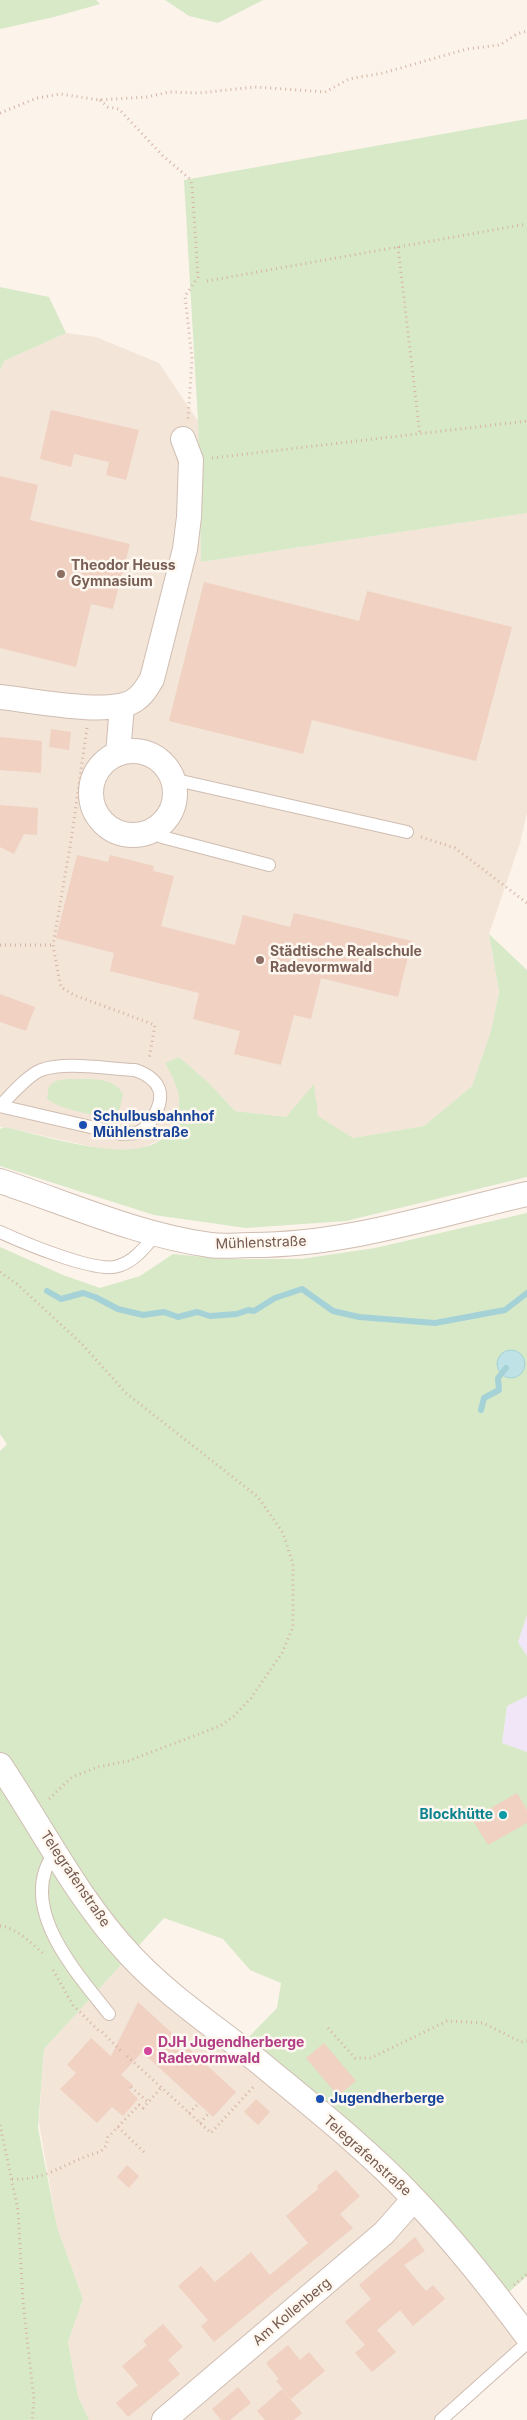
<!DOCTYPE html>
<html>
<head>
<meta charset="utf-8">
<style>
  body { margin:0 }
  canvas { display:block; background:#fcf3ea }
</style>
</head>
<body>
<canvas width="527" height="2420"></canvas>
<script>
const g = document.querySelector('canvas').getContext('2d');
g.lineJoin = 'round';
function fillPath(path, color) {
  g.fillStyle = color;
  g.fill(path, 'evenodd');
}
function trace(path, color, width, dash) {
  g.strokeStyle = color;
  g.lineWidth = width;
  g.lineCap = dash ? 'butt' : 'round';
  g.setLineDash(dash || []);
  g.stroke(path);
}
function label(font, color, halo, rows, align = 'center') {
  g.font = font + ' Inter,sans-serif';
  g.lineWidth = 5;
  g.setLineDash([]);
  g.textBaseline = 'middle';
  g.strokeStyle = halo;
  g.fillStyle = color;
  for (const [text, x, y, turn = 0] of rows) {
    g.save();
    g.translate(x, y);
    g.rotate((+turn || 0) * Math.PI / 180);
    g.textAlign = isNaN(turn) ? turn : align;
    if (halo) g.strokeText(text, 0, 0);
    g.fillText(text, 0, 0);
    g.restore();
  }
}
fillPath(new Path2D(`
  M66,333L96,337L159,363L198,421L201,562L527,513V813L520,843L489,934L499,992L491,1031L472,1086L424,1126L353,1138L317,1116L314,1085L286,1117L235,1111L208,1082L179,1057L165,1063L179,1090V1115L162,1139L140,1149L106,1150L5,1127H0V371L4,361Z
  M132,1953L378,2167L525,2340L438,2420H89L78,2396L68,2342L83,2299L57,2227L39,2122L44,2049Z`), '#f3e5d8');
fillPath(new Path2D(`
  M527,1615V1656L518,1642Z
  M527,1696V1752L502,1743L507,1706Z`), '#f0e6f8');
fillPath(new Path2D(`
  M0,0H96L100,4L54,17L0,29Z
  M165,0H263L218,23L189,16Z
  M527,119V513L201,562L198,421L184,180Z
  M0,287L49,297L66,333L4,361L0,371Z
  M489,934L527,970V1177L346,1221L246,1228L154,1215L0,1166V1129L5,1127C42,1135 130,1165 162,1139C166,1136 168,1130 171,1126C187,1102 177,1086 165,1063L179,1057L208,1082L235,1111L286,1117L314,1084L318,1116L353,1138L424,1126L472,1086L491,1031L499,992Z
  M67,1079C86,1080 112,1075 123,1094L120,1108C118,1111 115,1114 111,1116C100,1118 52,1107 47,1098L49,1086L55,1081Z
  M527,1213V1615L518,1642L527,1656V1696L507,1706L502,1743L527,1752V2276L500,2300L415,2197L241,2045L277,2008L281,1983L250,1970L223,1939L164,1918L44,2049L38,2128L57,2227L83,2299L68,2342L78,2396L89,2420H0V1451L7,1444L0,1434V1247L63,1275L100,1288L140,1276L173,1254L226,1259H301L375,1248Z`), '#d8e9c8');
const water = new Path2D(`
  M497 1364a14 14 0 1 1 28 0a14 14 0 1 1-28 0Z`);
fillPath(water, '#bee2e5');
trace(water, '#a5d2d6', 1);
trace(new Path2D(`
  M47,1291L61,1299L83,1293L95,1297L118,1309L143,1315L164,1312L178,1317L197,1312L210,1316L237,1314L248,1310L254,1311L275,1298L302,1289L333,1311L359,1317L435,1323L505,1310L527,1293
  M481,1410L484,1398L499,1390L498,1378L506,1368`), '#a5d2d6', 6);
fillPath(new Path2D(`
  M51,410L139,430L126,480L106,475L109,462L74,454L71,467L40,459Z
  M0,476L38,485L30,520L130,544L113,609L91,604L76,667L0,648Z
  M204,582L359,621L367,591L512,627L476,761L312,720L303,754L169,721Z
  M51,729L71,732L69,750L49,747Z
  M0,737L42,741L41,773L0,770Z
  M0,805L38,808L37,835L24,834L14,854L0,847Z
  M77,855L108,862L110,855L154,866L153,871L174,876L161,926L235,945L243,915L290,927L294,913L412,941L398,997L321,978L311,1019L294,1015L281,1065L234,1054L240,1031L193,1019L199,993L110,971L114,953L56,938Z
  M0,994L35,1007L26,1031L0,1022Z
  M517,1793L527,1810V1823L488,1845L472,1819Z
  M138,2002L236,2092L213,2117L142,2052L121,2075L133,2085L129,2090L138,2099L123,2116L112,2107L97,2123L60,2089L76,2073L67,2065L91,2038L111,2056Z
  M324,2043L356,2081L338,2096L306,2058Z
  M256,2099L270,2112L258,2125L244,2112Z
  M127,2165L139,2176L129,2188L117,2177Z
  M336,2170L360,2196L340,2214L353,2228L214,2342L201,2326L208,2320L178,2286L201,2266L215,2282L251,2252L270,2275L308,2243L286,2216L318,2189L317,2186Z
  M415,2237L425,2251L404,2265L426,2291L433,2285L445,2299L413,2326L400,2310L377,2330L396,2352L372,2372L355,2353L365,2345L345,2322L371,2299L359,2285Z
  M163,2324L183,2347L168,2360L180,2374L128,2417L116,2403L138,2385L122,2366L147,2345L143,2341Z
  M288,2345L300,2360L309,2352L325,2371L291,2399L276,2381L279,2379L266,2363Z
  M238,2387L251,2403L230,2420H221L212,2409Z
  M282,2389L302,2413L294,2420H265L257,2411Z`), '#f0d1c2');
const service = new Path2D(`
  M172,779L407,832
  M152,830L162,837L269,865
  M0,1106C10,1096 28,1075 41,1070C66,1061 107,1069 135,1070C144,1073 155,1079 159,1089C164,1103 151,1127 137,1133C133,1134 126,1133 121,1134L0,1106
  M0,1232C22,1242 97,1274 118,1266C135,1261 145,1247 156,1234
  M55,1852C15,1906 76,1972 109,2014
  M441,2420L527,2343`);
const minor = new Path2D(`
  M0,697C30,700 111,717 135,700C143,695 147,687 152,679L185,549L189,517L191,460L183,439
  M91 793a42 42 0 1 1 84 0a42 42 0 1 1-84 0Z
  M118,754L122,706
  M0,1181C69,1204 138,1235 210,1245C224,1247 238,1245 252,1245C346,1245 436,1215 527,1194
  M0,1765C43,1829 78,1900 131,1956C172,2000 225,2033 271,2072C320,2112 371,2153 415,2200C455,2242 492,2289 527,2336
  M164,2420L384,2233L414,2199`);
trace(service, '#d0bdb2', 14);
trace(minor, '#d0bdb2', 26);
trace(new Path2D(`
  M100,100L108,107L119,109L162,155L190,179L192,185L198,277L185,296L192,359L188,419
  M0,113L37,98L61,94L99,100L147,97L169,92L199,93L255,87L325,92L349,79L383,73L467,49L500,45L517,34L527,31
  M398,247L420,435
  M207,281L527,224
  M212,458L527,421
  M87,728L71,841L53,945L59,978L61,987L74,995L155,1025L149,1059
  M421,837L455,848L527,903
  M0,945H53
  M0,1272L17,1284L81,1343L126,1393L258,1497L283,1533L293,1564V1627L282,1653L251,1698L234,1716L220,1726L128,1761L98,1767L72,1777L48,1800
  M0,1926C16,1927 33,1945 45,1955
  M53,1970L73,2005L101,2033
  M328,2028L355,2058H371L447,2021L483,2023L521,2042L527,2041
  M102,2032L122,2052
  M127,2056L211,2133L255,2085
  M131,2087L148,2102
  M189,2113L199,2103
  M200,2123L209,2113
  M0,2125L18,2210L23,2302L34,2400L32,2420
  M118,2127L145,2153
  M12,2179C49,2181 65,2161 100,2152L106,2146L108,2137L139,2105L143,2108L161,2088
  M514,2285L527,2274`), '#d5b4a5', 3, [1, 4]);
trace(service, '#fff', 12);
trace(minor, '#fff', 24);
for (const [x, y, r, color] of [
  [61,574,5,"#8d6e63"],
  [260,960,5,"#8d6e63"],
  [83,1125,5,"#1a4fb4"],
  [503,1815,5,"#0f9aa8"],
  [148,2051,5,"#d1479c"],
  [320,2099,5,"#1a4fb4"]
]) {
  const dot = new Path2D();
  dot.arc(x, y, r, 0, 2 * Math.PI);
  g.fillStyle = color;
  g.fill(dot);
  trace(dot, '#fef8f0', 2);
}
label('bold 14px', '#785e54', '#fef8f0', [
  ["Theodor Heuss",71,566],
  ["Gymnasium",71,582],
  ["Städtische Realschule",270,952],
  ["Radevormwald",270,968]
], 'left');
label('bold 14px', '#164399', '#fef8f0', [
  ["Schulbusbahnhof",93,1117],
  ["Mühlenstraße",93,1133],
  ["Jugendherberge",330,2099]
], 'left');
label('14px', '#76594e', '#fef8f0', [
  ["Mühlenstraße",261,1243,-2],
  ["Telegrafenstraße",75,1879,56],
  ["Telegrafenstraße",367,2156,42],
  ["Am Kollenberg",292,2312,-40]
]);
label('bold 14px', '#0d838f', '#fef8f0', [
  ["Blockhütte",493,1815]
], 'right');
label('bold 14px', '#b23c85', '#fef8f0', [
  ["DJH Jugendherberge",158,2043],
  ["Radevormwald",158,2059]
], 'left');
</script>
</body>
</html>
